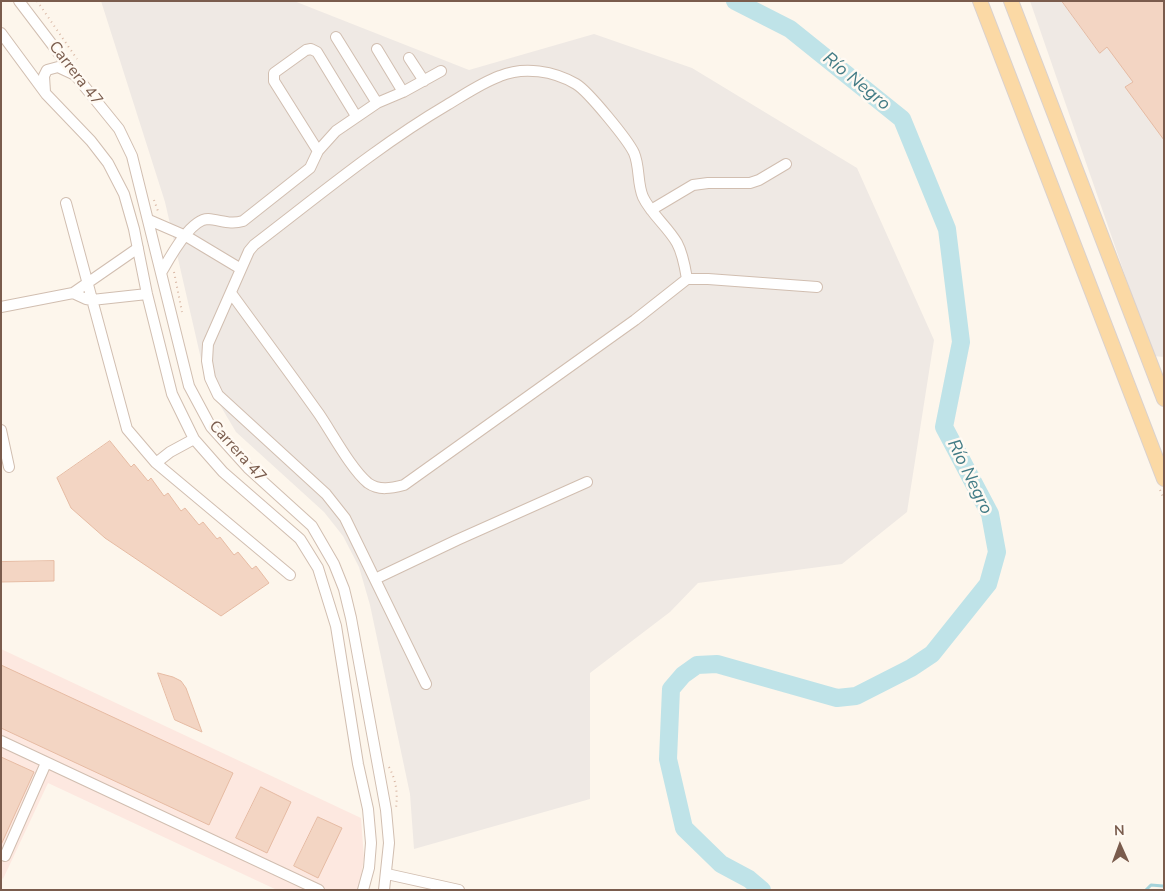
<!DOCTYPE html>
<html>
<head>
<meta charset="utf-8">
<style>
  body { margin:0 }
  #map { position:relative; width:1165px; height:891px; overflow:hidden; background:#fdf6ec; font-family:"Nunito Sans",sans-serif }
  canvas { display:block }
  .frame { position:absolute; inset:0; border:2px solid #7a5c4d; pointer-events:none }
  .north { position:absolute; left:1095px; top:821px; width:50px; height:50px; -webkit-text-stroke:4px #fffaf3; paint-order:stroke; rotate:358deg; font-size:14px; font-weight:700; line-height:20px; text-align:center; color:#7a5c4d }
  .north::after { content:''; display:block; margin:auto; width:18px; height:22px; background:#7a5c4d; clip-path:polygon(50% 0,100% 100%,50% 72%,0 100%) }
</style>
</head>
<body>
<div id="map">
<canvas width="1165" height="891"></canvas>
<div class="frame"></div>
<div class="north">N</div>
</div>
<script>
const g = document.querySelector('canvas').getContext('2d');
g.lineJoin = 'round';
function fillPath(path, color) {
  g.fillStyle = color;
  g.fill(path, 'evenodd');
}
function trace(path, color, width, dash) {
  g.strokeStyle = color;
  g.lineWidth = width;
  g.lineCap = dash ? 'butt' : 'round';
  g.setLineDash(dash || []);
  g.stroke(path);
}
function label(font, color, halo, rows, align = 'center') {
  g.font = font + ' "Nunito Sans",sans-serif';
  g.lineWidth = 5;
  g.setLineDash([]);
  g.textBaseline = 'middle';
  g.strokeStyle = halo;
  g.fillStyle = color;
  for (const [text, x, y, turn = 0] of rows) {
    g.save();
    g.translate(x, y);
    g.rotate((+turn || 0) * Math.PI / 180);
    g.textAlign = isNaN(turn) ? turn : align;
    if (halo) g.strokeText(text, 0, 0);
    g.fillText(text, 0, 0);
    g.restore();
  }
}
fillPath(new Path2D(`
  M1,649L361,818L364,858L359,890H277L48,783L3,879L1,877Z`), '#fde8e0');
fillPath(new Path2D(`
  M101,1H294L469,70L594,34L692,68L857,168L934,340L907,512L842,564L698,583L670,612L590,673V799L414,849L410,794L370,605L359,567L343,536L324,512L236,432L220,405L204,372L165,202Z
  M1030,1H1164V357L1153,356Z`), '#efe9e4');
trace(new Path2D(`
  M1146,890L1151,885L1163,886`), '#a5d3da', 3);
trace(new Path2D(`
  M735,1L790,29L902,119L947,229L961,342L944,427L990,514L997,552L988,584L932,654L911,668L856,696L837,698L717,664L697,665L683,675L671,689L668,759L684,828L721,864L749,879L762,890`), '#bfe3e8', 18);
const building = new Path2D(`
  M1062,1H1164V140L1125,87L1133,82L1107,47L1100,53Z
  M110,441L131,467L134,464L148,481L151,478L164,496L168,493L181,511L185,508L199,525L203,522L217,539L220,537L234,555L238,552L252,569L256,566L269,583L221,616L105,538L71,508L57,478Z
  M54,561V581L1,582V562Z
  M1,665L233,773L209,825L1,728Z
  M158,673L173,677L181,681L186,688L202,732L175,720Z
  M1,757L34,772L1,845Z
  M261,787L291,802L267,853L236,838Z
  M318,817L342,828L318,878L294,866Z`);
fillPath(building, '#f3d5c3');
trace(building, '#e6bba3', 1);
const minor = new Path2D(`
  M19,1L76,76L119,129L132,156L189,386L211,427L248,468L312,526L334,564L344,589L351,618L386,810L389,843L384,890
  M1,33L46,94L91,141L108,163L124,194L134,229L147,294L172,394L194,439L223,472L300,539L318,568L336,626L358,764L368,809L371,843L369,868L363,890
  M377,49L403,92
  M409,58L424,81
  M45,92L44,76L47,70L58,67L73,74
  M377,103L403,92L441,71
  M318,151L274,81V73L306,50L311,49L317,52L356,116
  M66,203L127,429L156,463L290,575
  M651,210L693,185L708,183H750L759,180L786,164
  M149,220L186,236L241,269
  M161,273C169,259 190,219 208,219C221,220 230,225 243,221L310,168L318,151L336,131L377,103L336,37
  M73,293L86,299L92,300L147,294
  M231,293C260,333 290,373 319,414C332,433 351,469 368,483C379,491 392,488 404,485L635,320L687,279
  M1,307L73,293L138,248
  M1,430L9,467
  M156,463L170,452L194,439
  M375,579L457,540L587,482
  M426,684L345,518L326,494L218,395L210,378L207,361L208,344L249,251L254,245C317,197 379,145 447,105C464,95 481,83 500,76C524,66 554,71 576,84C588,91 628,140 634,153C640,167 637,183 643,197C651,214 668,227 677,243C683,254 685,267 687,279H708L817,287
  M1,741L319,890
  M5,856L46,763
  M387,874L459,890`);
const major = new Path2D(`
  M980,1L1164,479
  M1011,1L1164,399`);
trace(minor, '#d1beb0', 12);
trace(major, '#dad1cd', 16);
trace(new Path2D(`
  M37,1L77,59
  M154,200L159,214
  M174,272L182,312
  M1160,490L1164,499
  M389,767C396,780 398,793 396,808`), '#d9b8a5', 2, [1, 4]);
trace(minor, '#fff', 10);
trace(major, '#fbd9a5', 14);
label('16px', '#7a5c4d', '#fffaf3', [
  ["Carrera 47",75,74,52],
  ["Carrera 47",237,452,48]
]);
label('italic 18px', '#437c86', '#fffaf3', [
  ["Río Negro",856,82,39],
  ["Río Negro",969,477,64]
]);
</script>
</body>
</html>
